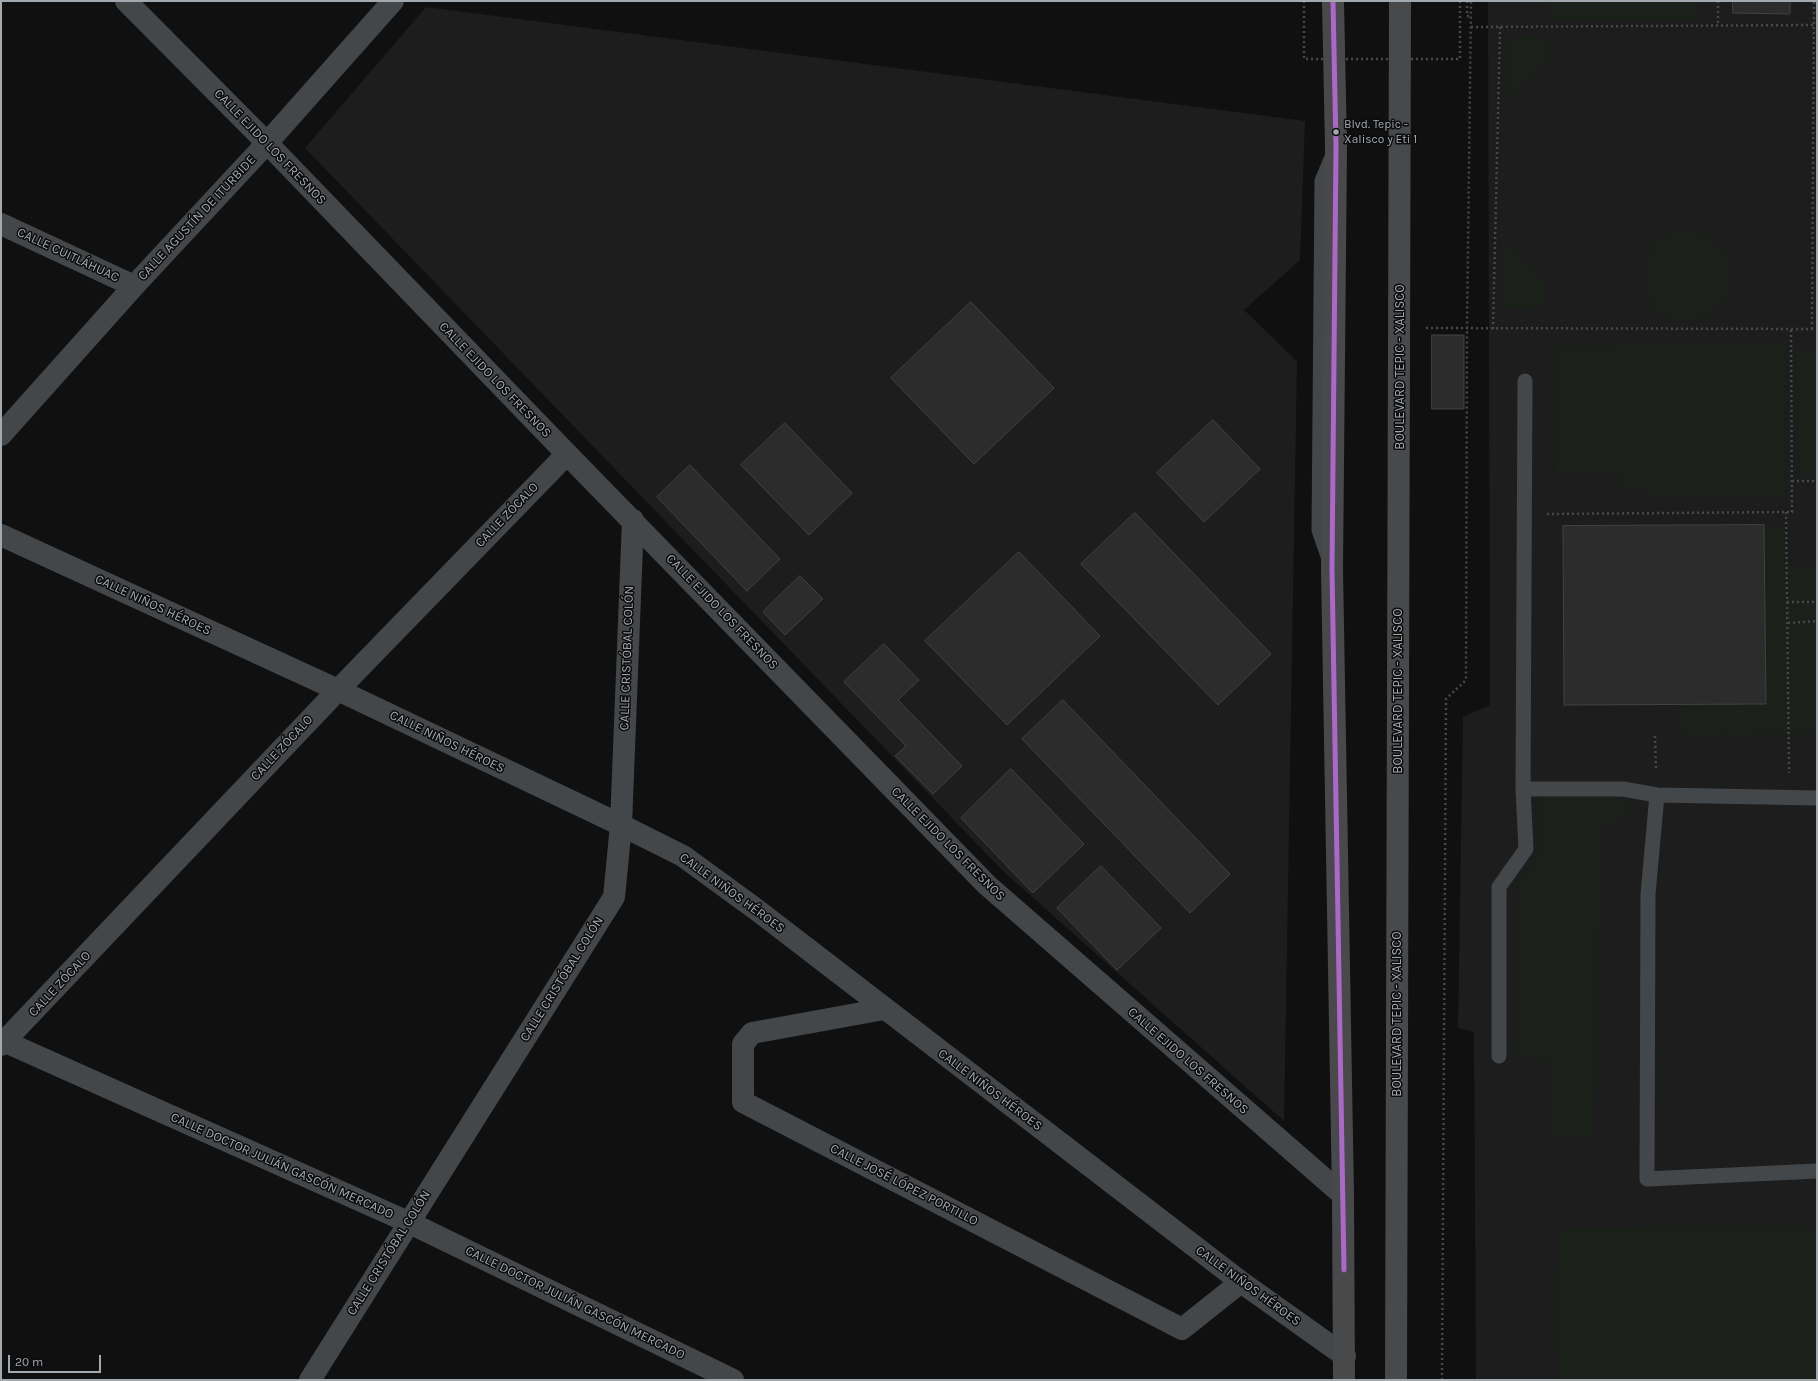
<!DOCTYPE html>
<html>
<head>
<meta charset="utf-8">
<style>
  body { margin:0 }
  #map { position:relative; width:1818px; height:1381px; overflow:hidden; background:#101011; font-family:Karla,sans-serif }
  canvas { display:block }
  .frame { position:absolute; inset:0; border:2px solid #a2aab0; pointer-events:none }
  .scale { position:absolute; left:8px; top:1355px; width:93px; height:18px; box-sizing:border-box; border:2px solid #a2aab0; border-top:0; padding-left:5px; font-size:12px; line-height:14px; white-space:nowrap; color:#a2aab0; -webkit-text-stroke:3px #0b0b0c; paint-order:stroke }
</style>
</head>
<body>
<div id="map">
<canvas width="1818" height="1381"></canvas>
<div class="frame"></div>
<div class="scale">20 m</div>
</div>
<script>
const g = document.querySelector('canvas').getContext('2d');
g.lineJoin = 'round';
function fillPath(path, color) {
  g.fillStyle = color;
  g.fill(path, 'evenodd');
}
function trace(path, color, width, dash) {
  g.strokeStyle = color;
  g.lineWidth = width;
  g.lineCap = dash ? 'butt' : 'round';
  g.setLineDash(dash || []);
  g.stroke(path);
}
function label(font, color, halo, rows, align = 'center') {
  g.font = font + ' Karla,sans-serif';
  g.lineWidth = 3;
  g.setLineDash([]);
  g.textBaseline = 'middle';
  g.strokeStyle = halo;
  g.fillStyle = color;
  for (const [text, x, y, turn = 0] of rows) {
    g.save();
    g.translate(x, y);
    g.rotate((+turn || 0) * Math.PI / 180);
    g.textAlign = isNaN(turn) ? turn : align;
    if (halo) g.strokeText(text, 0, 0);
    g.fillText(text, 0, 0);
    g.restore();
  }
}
fillPath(new Path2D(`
  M1488,1H1817V1380H1476L1474,1032L1458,1028L1463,717L1490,705Z
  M426,7L1305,121L1300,260L1244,310L1297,361L1284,1121L1004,872L305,148Z`), '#1d1d1e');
fillPath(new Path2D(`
  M1549,1H1696L1697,20H1549Z
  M1509,36H1548V62L1508,100Z
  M1643 276a44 44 0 1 1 88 0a44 44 0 1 1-88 0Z
  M1502,237L1543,278V309L1502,308Z
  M1783,343L1785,497H1643V489L1620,488V474L1555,472L1554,347Z
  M1817,349V478H1800L1795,350Z
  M1764,525H1783L1784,566H1817V733L1682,735V704L1765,638Z
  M1541,795L1615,797L1628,805L1631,813L1601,829L1592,1138H1548L1549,1059L1515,1058L1518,886L1541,853Z
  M1792,1226L1817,1234V1380H1561L1557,1338L1559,1228Z`), '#1b201b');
const building = new Path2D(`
  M1733,1H1790V14L1733,13Z
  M971,302L1054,388L974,464L891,378Z
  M1432,335H1464V409H1432Z
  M1213,420L1260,469L1204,522L1157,473Z
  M785,423L852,493L809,535L741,465Z
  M690,465L780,559L747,591L657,497Z
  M1135,513L1271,654L1218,705L1081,564Z
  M1764,525L1766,704L1564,705L1563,526Z
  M1019,552L1100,636L1007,725L925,641Z
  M800,576L823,599L785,635L763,612Z
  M884,644L919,680L898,700L962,766L933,794L895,756L906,746L844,682Z
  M1063,700L1230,874L1190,913L1022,739Z
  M1011,769L1084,844L1033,893L961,818Z
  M1101,866L1161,928L1117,970L1057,908Z`);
fillPath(building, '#2c2c2d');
trace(building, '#404243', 1);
trace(new Path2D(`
  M1467,1V16H1471
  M1718,1V26
  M1471,27L1814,25
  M1426,328L1817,329
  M1493,329L1500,27
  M1812,329L1814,1
  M1792,481H1817
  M1786,512L1789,773
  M1547,514L1792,512L1791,329
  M1787,602H1817
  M1788,623L1817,621
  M1655,736L1656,771
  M1442,1380L1446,699L1466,680L1467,329L1471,1`), '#46484a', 2.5, [2, 3]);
trace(new Path2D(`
  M1328,556L1319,530L1322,181L1332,157
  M1523,789H1623L1657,795L1817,798
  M1657,795L1648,894L1647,1179L1817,1171
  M1499,1056V887L1526,849L1523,789L1525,381`), '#444749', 15);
trace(new Path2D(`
  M126,1L267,143L567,454L987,885L1343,1195
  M1,224L134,286
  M1,435L134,286L267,143L393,1
  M1,535L338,690L621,825L683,856L757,910L1241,1282L1345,1356
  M884,1009L752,1033L743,1044V1102L1182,1329L1241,1282
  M1,1040L408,1222L733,1380
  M1,1045L338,690L567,454
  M310,1380L614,897L621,825L633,520`), '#444749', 22);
trace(new Path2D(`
  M1333,1L1336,147L1332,569L1343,1195L1344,1380
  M1396,1380L1400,1`), '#47494a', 22);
trace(new Path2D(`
  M1304,1V59H1460V1`), '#46484a', 2.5, [2, 3]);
trace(new Path2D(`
  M1333,1L1336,147L1332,569L1344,1270`), '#ac68c9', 5);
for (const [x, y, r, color] of [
  [1336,132,3.5,"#a2aab0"]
]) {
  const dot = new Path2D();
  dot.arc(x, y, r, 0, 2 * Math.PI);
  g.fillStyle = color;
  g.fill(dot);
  trace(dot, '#0b0b0c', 1.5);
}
label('12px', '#a2aab0', '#0b0b0c', [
  ["Blvd. Tepic -",1344,125],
  ["Xalisco y Eti 1",1344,140]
], 'left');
label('13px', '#a2aab0', '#0b0b0c', [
  ["CALLE EJIDO LOS FRESNOS",270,147,46],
  ["CALLE AGUSTÍN DE ITURBIDE",197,218,-47],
  ["CALLE CUITLÁHUAC",68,255,25],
  ["BOULEVARD TEPIC - XALISCO",1400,367,-90],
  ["CALLE EJIDO LOS FRESNOS",495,380,46],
  ["CALLE ZÓCALO",507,515,-46],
  ["CALLE NIÑOS HÉROES",153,605,25],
  ["CALLE EJIDO LOS FRESNOS",722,612,46],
  ["CALLE CRISTÓBAL COLÓN",627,658,-88],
  ["BOULEVARD TEPIC - XALISCO",1398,691,-90],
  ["CALLE NIÑOS HÉROES",447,742,26],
  ["CALLE ZÓCALO",282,748,-47],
  ["CALLE EJIDO LOS FRESNOS",948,844,45],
  ["CALLE NIÑOS HÉROES",732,893,36],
  ["CALLE CRISTÓBAL COLÓN",562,979,-58],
  ["CALLE ZÓCALO",60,984,-47],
  ["BOULEVARD TEPIC - XALISCO",1397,1014,-90],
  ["CALLE EJIDO LOS FRESNOS",1188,1061,41],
  ["CALLE NIÑOS HÉROES",990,1090,37],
  ["CALLE DOCTOR JULIÁN GASCÓN MERCADO",282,1166,24],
  ["CALLE JOSÉ LÓPEZ PORTILLO",904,1185,27],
  ["CALLE CRISTÓBAL COLÓN",389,1253,-58],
  ["CALLE NIÑOS HÉROES",1248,1286,36],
  ["CALLE DOCTOR JULIÁN GASCÓN MERCADO",575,1303,26]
]);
</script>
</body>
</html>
